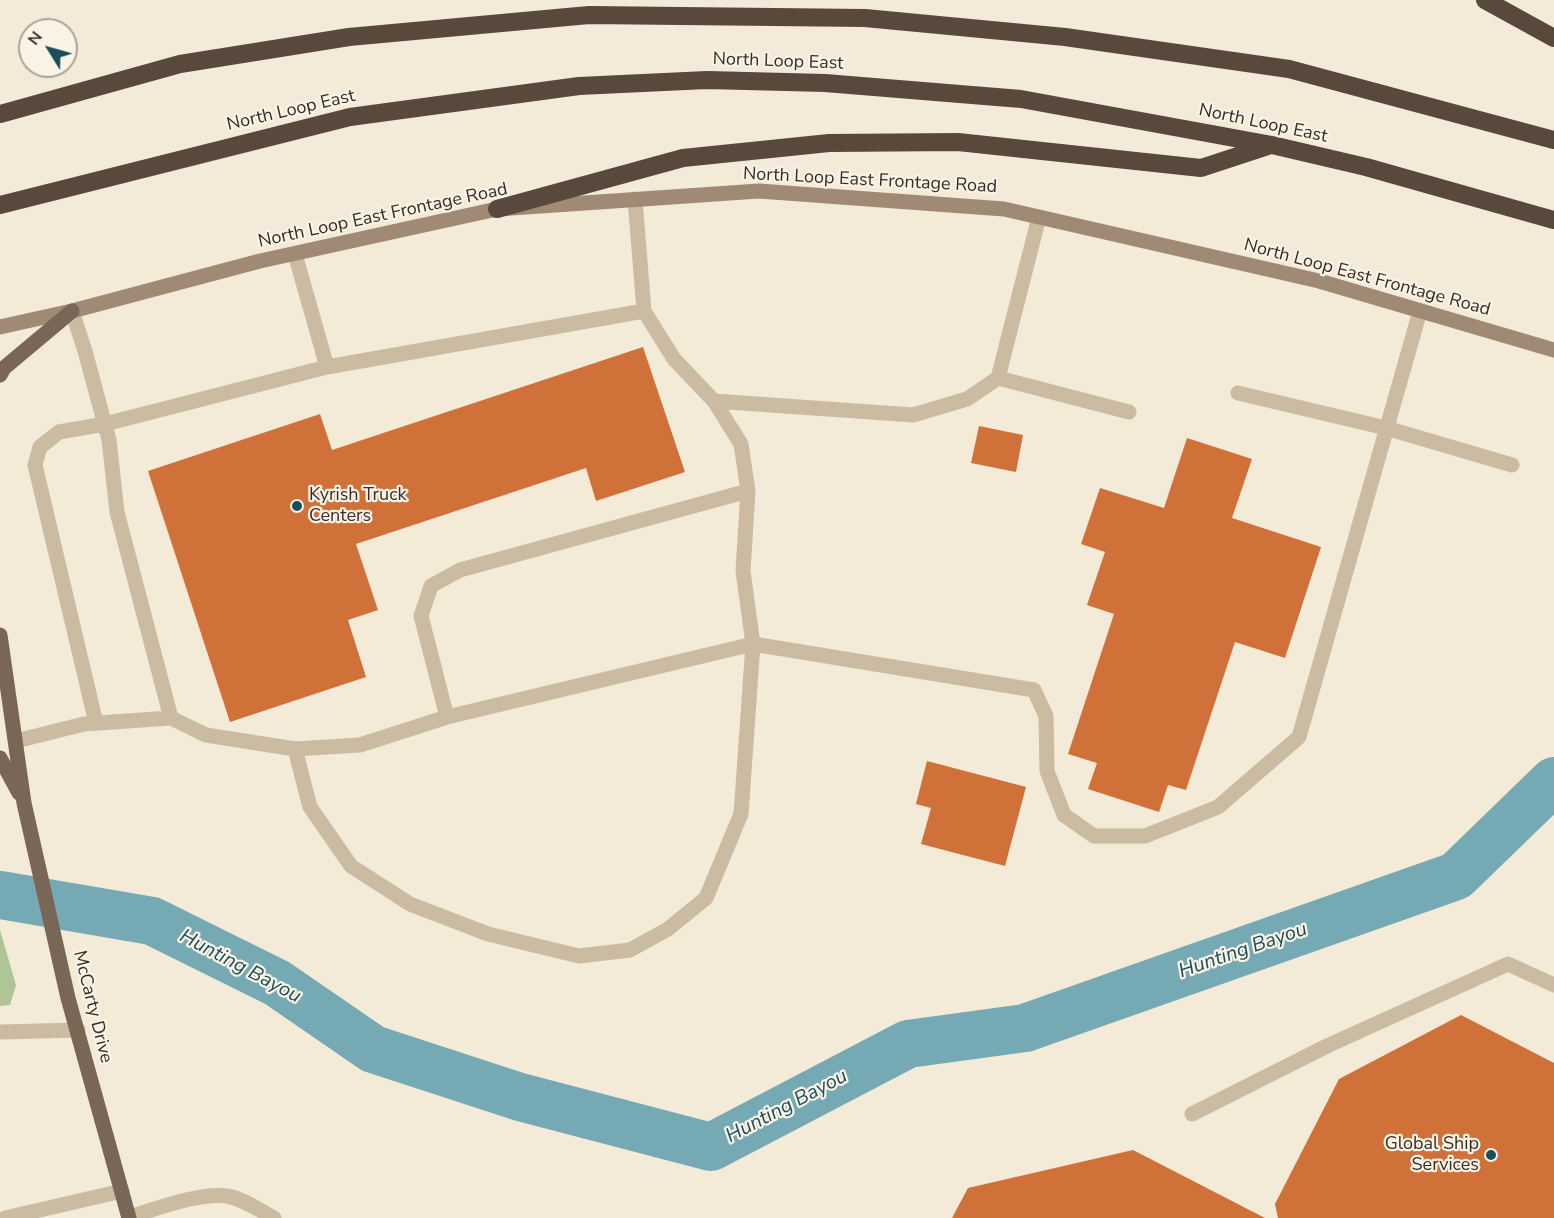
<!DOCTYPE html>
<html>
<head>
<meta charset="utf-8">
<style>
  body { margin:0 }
  #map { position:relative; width:1554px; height:1218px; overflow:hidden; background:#f3ead8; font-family:"Nunito Sans",sans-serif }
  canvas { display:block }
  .north { position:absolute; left:18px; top:18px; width:60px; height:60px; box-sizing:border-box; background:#fbf3e5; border:2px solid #ada499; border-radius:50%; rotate:307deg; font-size:16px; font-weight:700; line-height:24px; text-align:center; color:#372d26 }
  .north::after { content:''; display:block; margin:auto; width:21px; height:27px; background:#184f5c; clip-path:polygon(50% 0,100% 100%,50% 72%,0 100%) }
</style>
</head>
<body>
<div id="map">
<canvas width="1554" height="1218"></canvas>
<div class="north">N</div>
</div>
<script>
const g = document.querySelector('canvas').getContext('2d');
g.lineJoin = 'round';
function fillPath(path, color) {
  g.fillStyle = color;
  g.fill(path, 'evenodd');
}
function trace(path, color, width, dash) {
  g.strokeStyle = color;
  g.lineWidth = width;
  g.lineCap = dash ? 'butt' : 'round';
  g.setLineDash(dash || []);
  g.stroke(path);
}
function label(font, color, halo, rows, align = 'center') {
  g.font = font + ' "Nunito Sans",sans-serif';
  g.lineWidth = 4.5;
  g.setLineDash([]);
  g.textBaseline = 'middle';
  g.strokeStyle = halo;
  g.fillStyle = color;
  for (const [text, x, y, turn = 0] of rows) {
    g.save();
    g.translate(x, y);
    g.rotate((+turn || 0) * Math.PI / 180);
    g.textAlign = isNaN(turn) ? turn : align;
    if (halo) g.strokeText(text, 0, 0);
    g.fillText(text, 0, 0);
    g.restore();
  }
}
fillPath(new Path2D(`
  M0,930L16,985L10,1005L0,1006Z`), '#afc497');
trace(new Path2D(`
  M0,895L152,921L277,983L373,1049L520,1097L711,1147L908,1044L1025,1028L1456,876L1554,781`), '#75a9b3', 48);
fillPath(new Path2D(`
  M643,347L685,472L596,501L586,468L356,544L378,610L348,620L366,677L230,722L148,471L320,414L332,450Z
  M979,426L1023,435L1016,472L971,463Z
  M1187,438L1252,459L1232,518L1321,547L1285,658L1235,642L1186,790L1168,785L1159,812L1088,789L1097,763L1068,754L1114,614L1087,605L1105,552L1081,544L1100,488L1164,508Z
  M927,761L1026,787L1005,866L921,844L931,808L916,804Z
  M1461,1015L1554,1063V1218H1278L1275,1204L1339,1079Z
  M1133,1150L1265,1218H952L968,1188Z`), '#d07139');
trace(new Path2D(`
  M295,254L327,367
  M72,311L85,351L109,440L117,512L171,718
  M998,378L1129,412
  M1238,393L1386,428L1512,465
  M714,401L913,415L967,399L998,378L1039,217
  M447,717L421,616L431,586L460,570L748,491
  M96,723L35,465L40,447L59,432L105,424L327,367L644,311L635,199
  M16,741L84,724L171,718L206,735L295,749L360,745L447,717L753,644L1034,690L1046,716L1047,771L1064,815L1094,836H1145L1218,807L1299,737L1420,311
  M295,749L310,807L351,866L410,904L488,934L579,956L630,950L668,929L706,898L741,814L753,644L743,571L748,491L741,444L714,401L674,359L644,311
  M1192,1114L1329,1045L1508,964L1554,985
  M129,1217C156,1209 200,1192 227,1196C244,1199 259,1210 274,1218
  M5,1218L122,1191`), '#ccbba3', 15);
trace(new Path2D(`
  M0,1032L78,1030`), '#ccbba3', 15);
trace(new Path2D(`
  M0,327L72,311L260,261L497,209L759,191L1004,209L1319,281L1554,350`), '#a08a75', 15);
trace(new Path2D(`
  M0,375L4,368L72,311
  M0,635L24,803L68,998L129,1218
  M0,758L19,793`), '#7a6656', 15);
trace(new Path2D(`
  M1485,0L1554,38
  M0,114L180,64L349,37L589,15L865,18L1065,37L1289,69L1554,140
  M0,205L350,117L579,86L707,80L825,83L1021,99L1272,145L1366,167L1554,220
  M497,209L683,158L829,143L958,142L1201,168L1268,146`), '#59483c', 18);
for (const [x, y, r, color] of [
  [297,506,6,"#184f5c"],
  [1491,1155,6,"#184f5c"]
]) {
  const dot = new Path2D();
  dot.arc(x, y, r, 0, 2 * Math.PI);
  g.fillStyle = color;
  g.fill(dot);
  trace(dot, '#fbf3e5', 2);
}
label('18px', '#372d26', '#fbf3e5', [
  ["North Loop East",778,62,2],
  ["North Loop East",291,111,-13],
  ["North Loop East",1263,124,12],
  ["North Loop East Frontage Road",870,181,3],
  ["North Loop East Frontage Road",383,216,-12],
  ["North Loop East Frontage Road",1367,278,15],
  ["McCarty Drive",92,1007,76]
]);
label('18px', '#372d26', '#fbf3e5', [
  ["Kyrish Truck",309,496],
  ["Centers",309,517],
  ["Global Ship",1479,1145,"right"],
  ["Services",1479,1166,"right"]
], 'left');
label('italic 20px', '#184f5c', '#fbf3e5', [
  ["Hunting Bayou",1243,951,-19],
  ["Hunting Bayou",240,967,28],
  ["Hunting Bayou",787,1107,-28]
]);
</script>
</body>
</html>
